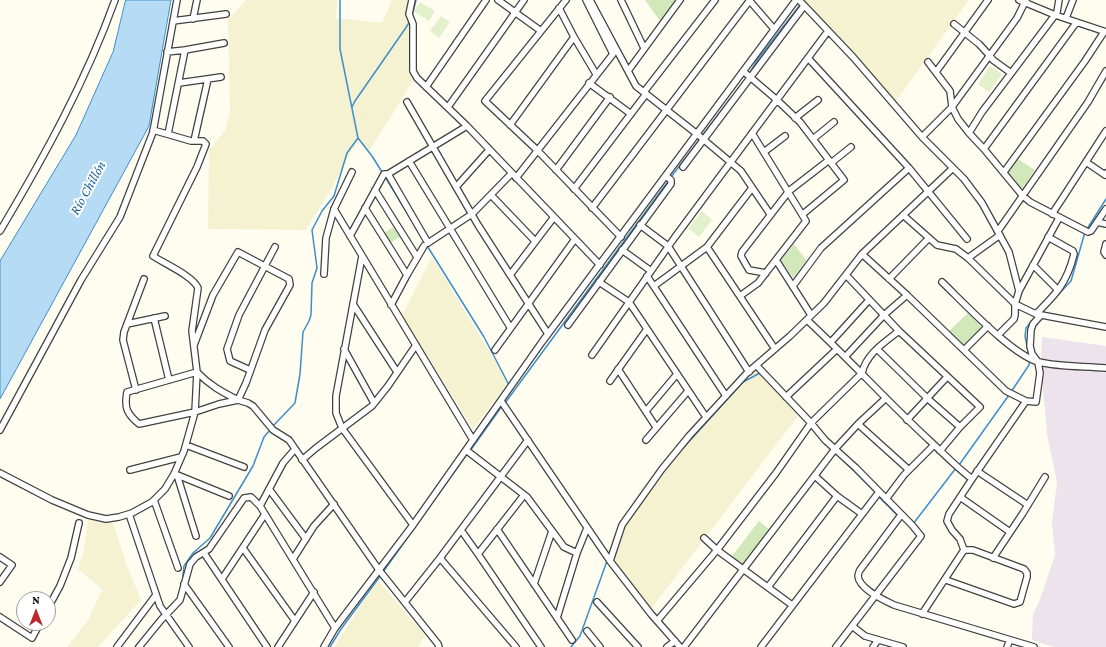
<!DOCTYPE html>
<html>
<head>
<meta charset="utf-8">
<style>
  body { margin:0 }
  #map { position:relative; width:1106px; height:647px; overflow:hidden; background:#fffcf0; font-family:"Crimson Pro",serif }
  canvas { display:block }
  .north { position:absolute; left:16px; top:591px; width:40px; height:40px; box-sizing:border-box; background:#fff; border:1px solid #9f9f9f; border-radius:50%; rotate:0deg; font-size:11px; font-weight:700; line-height:16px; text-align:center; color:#0e0e0e }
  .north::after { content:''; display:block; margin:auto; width:14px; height:18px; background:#bb2a2d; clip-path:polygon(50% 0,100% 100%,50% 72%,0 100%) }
</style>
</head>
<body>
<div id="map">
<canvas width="1106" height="647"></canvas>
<div class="north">N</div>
</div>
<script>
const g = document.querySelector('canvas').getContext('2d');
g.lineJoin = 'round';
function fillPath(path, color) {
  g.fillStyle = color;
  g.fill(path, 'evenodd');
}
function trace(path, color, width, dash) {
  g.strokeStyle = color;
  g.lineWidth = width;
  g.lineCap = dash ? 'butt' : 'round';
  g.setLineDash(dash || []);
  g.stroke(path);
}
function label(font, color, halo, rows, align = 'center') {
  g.font = font + ' "Crimson Pro",serif';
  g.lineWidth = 4;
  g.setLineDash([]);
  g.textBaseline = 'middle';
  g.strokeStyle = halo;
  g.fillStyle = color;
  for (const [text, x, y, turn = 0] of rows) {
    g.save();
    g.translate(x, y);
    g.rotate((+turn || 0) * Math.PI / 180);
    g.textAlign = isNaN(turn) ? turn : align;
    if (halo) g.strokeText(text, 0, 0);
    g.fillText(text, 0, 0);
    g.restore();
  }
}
fillPath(new Path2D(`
  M1042,337L1106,346V647H1054L1032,640L1033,614L1039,602L1055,555L1052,522L1057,482L1047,434L1041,366Z`), '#ece3ed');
fillPath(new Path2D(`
  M246,0H337L336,18L382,23L392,0H409L407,10V17L411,26L409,68L413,81L368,153L359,142L352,149L333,186L306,230L208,229L209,150L226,129L230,110L228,20Z
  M804,0H969L896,101Z
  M432,257L508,382L473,429L402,315Z
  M756,370L798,416L651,609L613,561L623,527L684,448Z
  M88,520L113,523L127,566L141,600L98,647H67L88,620L100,594L103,590L78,569L84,550Z
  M378,580L425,636L418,647H334Z`), '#f4f2d1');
fillPath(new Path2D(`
  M645,0H675L660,21Z
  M1018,159L1035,170L1022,189L1008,173Z
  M393,227L400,237L390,243L384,233Z
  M794,244L807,261L794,279L781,260Z
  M968,313L982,327L963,345L949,331Z
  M759,521L770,530L743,565L732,556Z`), '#d1e8ba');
fillPath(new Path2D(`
  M420,2L435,11L429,21L414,11Z
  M441,16L450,22L439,38L430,31Z
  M990,66L1002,74L989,92L978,84Z
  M702,211L712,220L699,237L688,228Z`), '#e2f0cc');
const water = new Path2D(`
  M126,0H171L149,126L0,399V261L76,135L113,52Z`);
fillPath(water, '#b6dbf4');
trace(water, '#3f8ec9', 1);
trace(new Path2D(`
  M340,0V49L358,138L372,156L382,172
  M412,16L416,0
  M749,74L758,59L800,5
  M352,107L355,101L405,29L410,21
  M702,136L730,99
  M384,175L417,229
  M671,177L700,139
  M1087,229L1106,199
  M426,244L484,337L509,385
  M1041,313L1071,281L1085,232
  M1029,356L1025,336L1026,328L1031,322
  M1011,392L1029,365L1030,360
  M505,403L669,180
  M273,426L295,403L300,374L303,332L309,321L311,315L312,283L317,268L312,230L322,211L334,196L347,153L358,138
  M470,451L502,406
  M675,457L743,382L760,373
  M843,460L876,493
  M959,465L1009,395
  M655,474L661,466
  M878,496L898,516
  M913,524L956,468
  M609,555L616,534
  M383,572L467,454
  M182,584L184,566L193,553L210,538L253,466L264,437L271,429
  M166,610L173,603
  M135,647L163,613
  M330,647L341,629L381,575
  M571,647L580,636L607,561`), '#3f8ec9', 1.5);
const minor = new Path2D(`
  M412,0L409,14L413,24V71L417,78L467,126L600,265
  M498,0L541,31
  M566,0L485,101L537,150L621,237
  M590,0L636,86L697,134L741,171L770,214
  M621,0L644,48
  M749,0L774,29
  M799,0L853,57L922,137L964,179L982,203L1009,252L1019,291
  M1019,0L1055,15L1106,32
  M559,8L574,37L596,74
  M1066,18L1073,0
  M193,19L197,0
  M173,21L226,14
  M954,24L979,44L990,56L993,60L1011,73
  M167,52L185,50L224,43
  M808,58L909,168L967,239
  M928,62L950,91L952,107L958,119L969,133L984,149L1022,195L1030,202L1088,232L1091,231L1106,209
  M628,71L680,0
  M743,71L777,100L800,122L844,180L803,214
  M936,72L988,0
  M179,83L221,77
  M589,83L631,114
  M426,87L486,0
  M644,92L715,0
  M407,102L478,225L548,334
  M448,107L524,0
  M795,118L818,100
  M510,125L574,37
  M969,133L982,112L1055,15L1057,12L1059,0
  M168,134L185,50
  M922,137L952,107L1017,18L1026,0
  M813,139L834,122
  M194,141L208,79
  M984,149L1076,23
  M764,152L785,136
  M409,161L510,327
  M1086,162L1105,175L1106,173
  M831,163L851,147
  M683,167L804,6
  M556,170L610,97
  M1004,172L1085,61L1104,32
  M388,174L428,243L472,214L512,173
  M516,178L613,54L586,0
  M456,187L489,150
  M574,189L646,94
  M375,190L417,257
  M491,195L535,241
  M365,208L407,275
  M592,208L750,0
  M334,209L473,440
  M1052,214L1060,202L1106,131
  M903,215L937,245L956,249L968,258L1015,304L1036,314L1106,327
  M1097,222L1106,224
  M640,225L668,246L749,372
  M0,231C44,157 86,81 115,0
  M998,231L1088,102L1106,71
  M350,236L384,174H388L467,126
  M1106,244L1104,252L1106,255
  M707,247L775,349
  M622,250L651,271
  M862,254L907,295L1006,391L1026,401L1036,402L1040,373L1038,362L1032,354L1030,346L1031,330L1033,324L1041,315
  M362,256L336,396V413L342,428L413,525
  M968,258L1000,235
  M776,260L811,315
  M1033,265L1058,290
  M766,273L749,270L741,256L742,252L789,191L829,160
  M324,274L326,238L334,209L352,172
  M510,275L554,217
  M846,275L899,331L980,407L960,427L940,451
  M647,276L726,396
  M889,279L928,239
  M599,282L629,302L706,417
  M942,282C963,302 1013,356 1039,362C1059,367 1085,366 1106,368
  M654,286L707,247L752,188
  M793,286L821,248L909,168
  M740,296L758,283L806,221L752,133
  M353,304L397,372
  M391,305L407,275L424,246
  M1036,314C1056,294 1067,283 1074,254L1073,251L1048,237
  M154,318L169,380
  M807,320C849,359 887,401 929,440C943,453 956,467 972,479
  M127,324L165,316
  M568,325L671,184V180L666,176
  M998,335L1014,319L1015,315V304L1019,291L1059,218
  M831,342L869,300
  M194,345L213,295L238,252L289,279L290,285L265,330L246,383L238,400C222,392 209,385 197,372L127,392C124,408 127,414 139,424L195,412L219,404L238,400L248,403L253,406L273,430L289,440L379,570L438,644L439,647
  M344,349L374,403
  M877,349L927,398L960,427
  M495,350L575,239
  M964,350L988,326
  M592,355L675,237L828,31
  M845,357L884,315L907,295
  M756,365L811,423L825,440L856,468L912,525L921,536L836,647
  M618,369L656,427
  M250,370L230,361L227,349L239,315L275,247
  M610,381L647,329
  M136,390L123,340L124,332L144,279
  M786,397L837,349
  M501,401L610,561L651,614L680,647
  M646,411L677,374
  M907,420L947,377
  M858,424L909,470
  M0,430L81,280L120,217L153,132L177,0
  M646,440L688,391
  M186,445L244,467
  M466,450L527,497L564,547L577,553
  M302,460L316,448L372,406L388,386L416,345
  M130,470L181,457
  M977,471L1028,505
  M0,473L52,500L88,515L106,519L119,517L132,513L152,502L165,489L174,474L184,451L195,412L197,372L192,331L198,288C193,276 165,264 153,256L197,167L206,144L203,141H191L153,130
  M175,474L229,496
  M177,475L196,536
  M815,476L837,496L862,514
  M269,489L306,539
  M960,497L1010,532
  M886,499L904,475L934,445
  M154,500L178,568
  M260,506L283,463L295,449
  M129,514L160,606L189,647
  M901,515L860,570C859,571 858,576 858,576C859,589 884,600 894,605L1034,647
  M497,529L572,640
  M461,530L478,554L541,647
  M704,538L717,550L792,605
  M243,548L295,621
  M204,553L267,647
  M478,554L524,495
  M0,557L12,565L0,582
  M440,558L516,647
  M993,558L1023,513L1045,477
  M293,559L314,526L334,504
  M610,561L622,525L662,469L689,436L747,373L790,336L824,303L862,254L953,168
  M222,579L265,514
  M946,580L1014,604L1020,602L1027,577V573L1024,569L973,550H964
  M184,584L229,647
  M534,584L552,531
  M768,587L837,496
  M405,602L440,558L528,440
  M597,602L638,647
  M48,608L60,586L71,558L79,523
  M922,614L964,550L960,539L952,530L947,521L949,514L972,479L1026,401
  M0,617L32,638L40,623
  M557,618L577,553L587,528
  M657,621L717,550L776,473L811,423L862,373C866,354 885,342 899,331
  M852,626L865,636L903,647
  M587,631L600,647
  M117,647L156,595
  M139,647L161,620L180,600L190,564L196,557L209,549L244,498L251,497L260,506L335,628
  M278,647L314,592
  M324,647L335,628L413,525L542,342L796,0
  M667,647L675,641
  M684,647L835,449L858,424L886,398
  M761,647L879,492
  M873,647L878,640
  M1007,647L1010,640`);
trace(minor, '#414141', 8);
trace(minor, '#fff', 5.5);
label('italic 14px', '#1a609d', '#fff', [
  ["Río Chillón",88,188,-61]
]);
</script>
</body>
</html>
